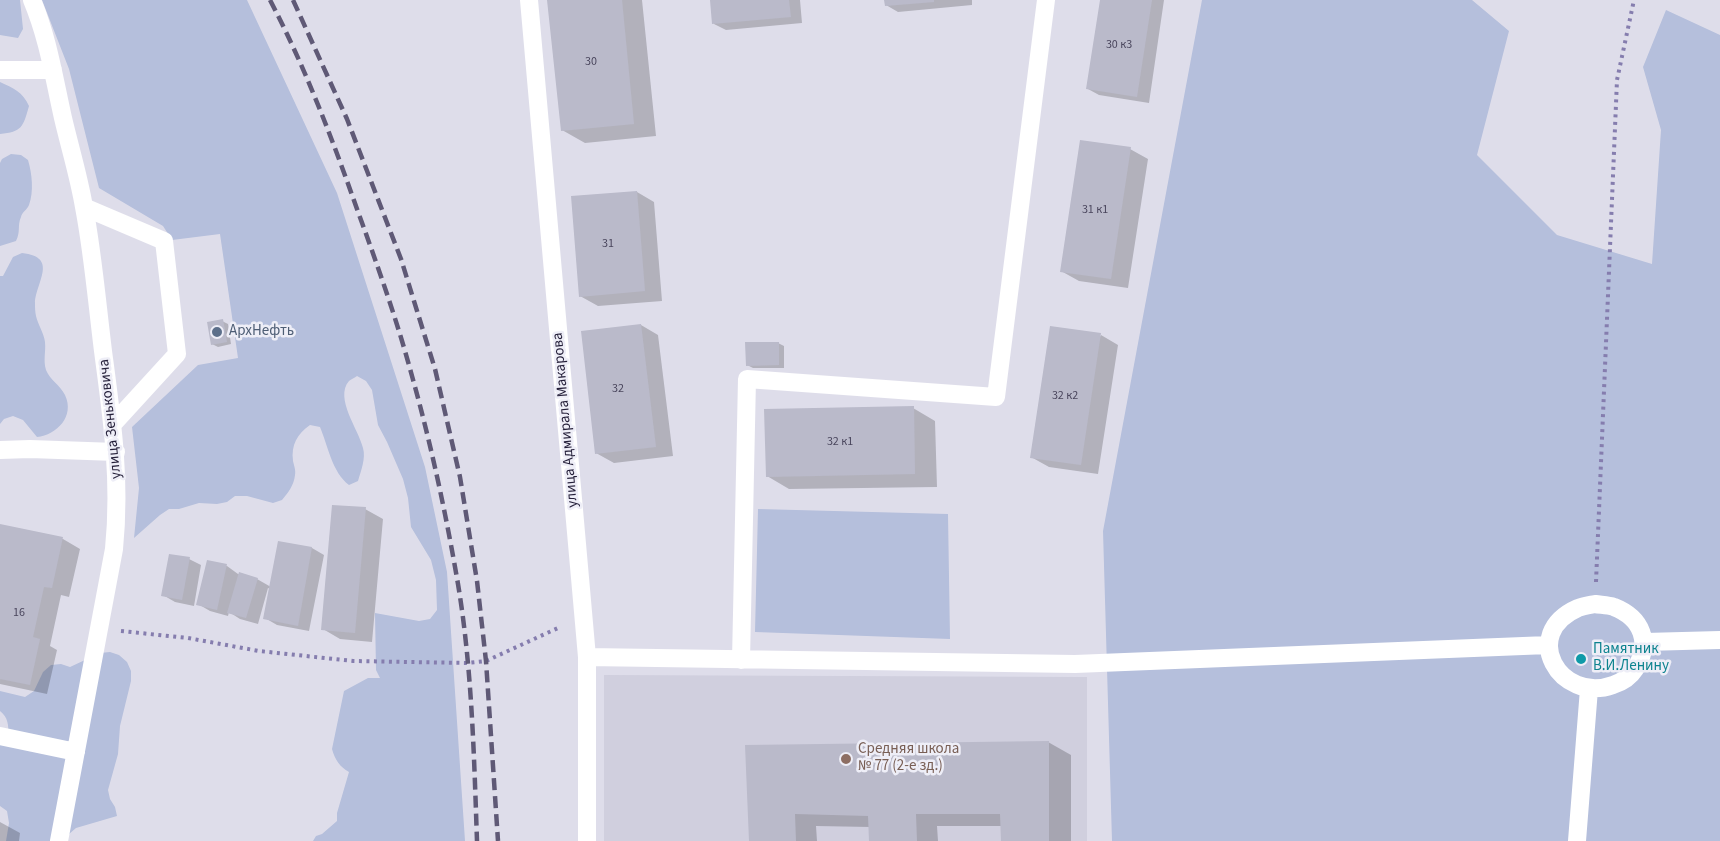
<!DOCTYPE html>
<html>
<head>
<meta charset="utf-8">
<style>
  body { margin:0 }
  canvas { display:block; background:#deddea }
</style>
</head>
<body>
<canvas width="1720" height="841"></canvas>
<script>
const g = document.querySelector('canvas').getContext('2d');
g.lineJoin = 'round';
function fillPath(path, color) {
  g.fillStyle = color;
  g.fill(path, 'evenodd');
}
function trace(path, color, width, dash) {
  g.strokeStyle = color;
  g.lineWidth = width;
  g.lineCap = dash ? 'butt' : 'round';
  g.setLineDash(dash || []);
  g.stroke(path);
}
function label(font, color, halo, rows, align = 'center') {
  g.font = font + ' "Source Sans 3",sans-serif';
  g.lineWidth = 5;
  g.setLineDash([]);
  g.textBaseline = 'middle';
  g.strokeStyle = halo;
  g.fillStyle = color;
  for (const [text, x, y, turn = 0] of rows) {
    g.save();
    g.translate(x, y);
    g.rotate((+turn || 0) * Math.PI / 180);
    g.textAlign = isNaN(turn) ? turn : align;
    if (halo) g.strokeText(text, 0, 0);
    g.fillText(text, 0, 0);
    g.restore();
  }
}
fillPath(new Path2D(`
  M604,675L1087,677V841H604Z`), '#d0cfde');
fillPath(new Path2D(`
  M0,0H20L23,29L18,38L0,35Z
  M42,0H247L337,193L425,467L447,572L465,841H313L316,836L322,834L337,821V813L349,772C340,767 335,760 332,749L344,691L368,678H380L376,670L375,613L419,621L430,619L437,610L436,580L431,560L411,527L408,498L403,479L387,442L378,425L372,390L366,381L357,376C355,378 351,379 349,381C334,398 359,430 363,448C366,458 361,471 358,481L349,485C332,472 328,446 320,427L310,425C297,434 291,445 293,461C294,466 296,470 295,475C294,485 288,493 282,500L273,503L247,496H235L227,502L217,504L199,503L179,509H169L160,515L134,538L139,488L132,427L198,365L238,358L220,234L172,240L163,226L99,188L69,69Z
  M1202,0H1472L1509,31L1477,155L1557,235L1652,264L1661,130L1643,67L1666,10L1720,35V841H1112L1103,531Z
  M0,82C13,88 23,92 29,106C23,127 22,132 0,134Z
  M11,154L21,155L28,160C32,173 34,192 29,205C27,210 22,212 21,217C17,226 21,231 16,241L0,246V163L2,159Z
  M22,253C59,257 36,282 35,303C35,307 35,312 36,316C38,325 44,333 45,342C46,352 43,360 46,370C50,380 60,385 65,395C75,416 57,435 37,437L23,420L13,416L4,419L0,424V276H3L13,257Z
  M758,509L948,514L950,639L755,632Z
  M110,652L119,655L127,662L131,671V681L120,726L118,754L108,790L110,799L115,807L117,816L76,828L61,841H6L9,823L7,811L0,806V743L8,735C9,726 8,717 0,711V691L25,697L34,691L43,672L51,665L61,664L70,667L100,653Z`), '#b5bfdc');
fillPath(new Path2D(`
  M549,0H642L656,136L585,143L562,130Z
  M712,0H800L802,23L726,30L714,24Z
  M886,0H972V5L898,12L886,5Z
  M1101,0H1164L1149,103L1099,95L1088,89Z
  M1130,149L1148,159L1128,288L1079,281L1061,271Z
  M637,192L654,202L662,301L598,306L580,296Z
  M222,321L228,324L231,344L218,347L212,344Z
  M641,325L658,335L673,456L614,463L596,453Z
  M1101,335L1118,345L1098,474L1049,467L1031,457Z
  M778,343L784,346V368H753L747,365Z
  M913,408L935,421L937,487L789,489L767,476Z
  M365,509L383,519L372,642L340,639L323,629Z
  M1,525L63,539L80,549L69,597L61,595L50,646L57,650L47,694L0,684Z
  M279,542L312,548L324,555L309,631L277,625L265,618L270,589L268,588L258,624L240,619L229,612L228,616L210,611L198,604L208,561L227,566L238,574L257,579L271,587Z
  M189,559L201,565L194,606L175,602L163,595Z
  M1048,742L1071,755V841H1002V826H937L938,841H870V827L816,826L817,841H750L746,747Z
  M0,822L20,833L19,841H0Z`), '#0003');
fillPath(new Path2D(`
  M547,0H622L634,124L561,131Z
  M710,0H789L791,17L712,24Z
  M884,0H934V2L885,6Z
  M1100,0H1152L1137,97L1086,89Z
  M1080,140L1131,147L1111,279L1060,272Z
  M637,191L645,291L579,297L571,196Z
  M223,319L227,342L211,345L207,322Z
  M641,324L656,447L595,454L581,331Z
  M1050,326L1101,333L1081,465L1030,458Z
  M745,342H779V365L746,366Z
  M914,406L915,474L766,477L764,409Z
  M332,505L366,507L355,633L321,630Z
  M0,524L63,537L52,588L44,587L33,637L40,639L30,685L0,679Z
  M278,541L312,547L298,626L263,619Z
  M169,554L190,557L182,600L161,596Z
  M207,560L227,564L217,610L196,605Z
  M239,572L258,578L246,618L227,613Z
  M1049,741V841H1001L1000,814H916L917,841H869L868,816L795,814L796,841H749L745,745Z`), '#babaca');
trace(new Path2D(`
  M1596,582L1617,80L1634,0
  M121,631L188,638L259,651L353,661L467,663L486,661L558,628`), '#857dae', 4, [3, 4.5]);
trace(new Path2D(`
  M32,0C48,38 54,78 63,118C70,148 79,177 84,207C93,254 97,303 103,351C112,419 121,480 114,549L59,841
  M529,0L587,657V841
  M0,70H53
  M84,207L164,241L177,354L113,424
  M0,450L30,449L116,452
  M1595,604C1601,605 1608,605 1614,607C1642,618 1652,643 1635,669C1630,677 1622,682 1613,685C1560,704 1519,634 1578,608C1583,606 1590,605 1595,604Z
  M1645,642L1720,640
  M587,657L1075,664L1548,645
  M741,660L747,379L996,397L1046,0
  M0,736L76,752
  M1577,841L1589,689`), '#fff', 18);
trace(new Path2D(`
  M270,0C305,67 332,138 357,209C377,264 397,320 412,376C431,444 446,514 458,584C472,668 474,756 477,841
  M293,0L347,119L401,259L435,369L460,477L477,581L486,661L498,841`), '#5f5976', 4.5, [12, 6]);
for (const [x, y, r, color] of [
  [217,332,6,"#5c6f8a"],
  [1581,659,6,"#0f9aa8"],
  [846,759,6,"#8d6e63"]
]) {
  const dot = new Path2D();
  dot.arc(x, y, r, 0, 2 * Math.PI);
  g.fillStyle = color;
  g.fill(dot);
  trace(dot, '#eeeef7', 2);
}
label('12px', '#4a465d', null, [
  ["30 к3",1119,45],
  ["30",591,62],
  ["31 к1",1095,210],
  ["31",608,244],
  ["32",618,389],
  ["32 к2",1065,396],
  ["32 к1",840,442],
  ["16",19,613]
]);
label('15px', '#4e5e75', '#eeeef7', [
  ["АрхНефть",229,332]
], 'left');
label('15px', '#241f39', '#eeeef7', [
  ["улица Зеньковича",111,419,-96],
  ["улица Адмирала Макарова",566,420,-95]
]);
label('15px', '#0d838f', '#eeeef7', [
  ["Памятник",1593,650],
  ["В.И.Ленину",1593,667]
], 'left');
label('15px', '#785e54', '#eeeef7', [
  ["Средняя школа",858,750],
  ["№ 77 (2-е зд.)",858,767]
], 'left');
</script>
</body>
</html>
